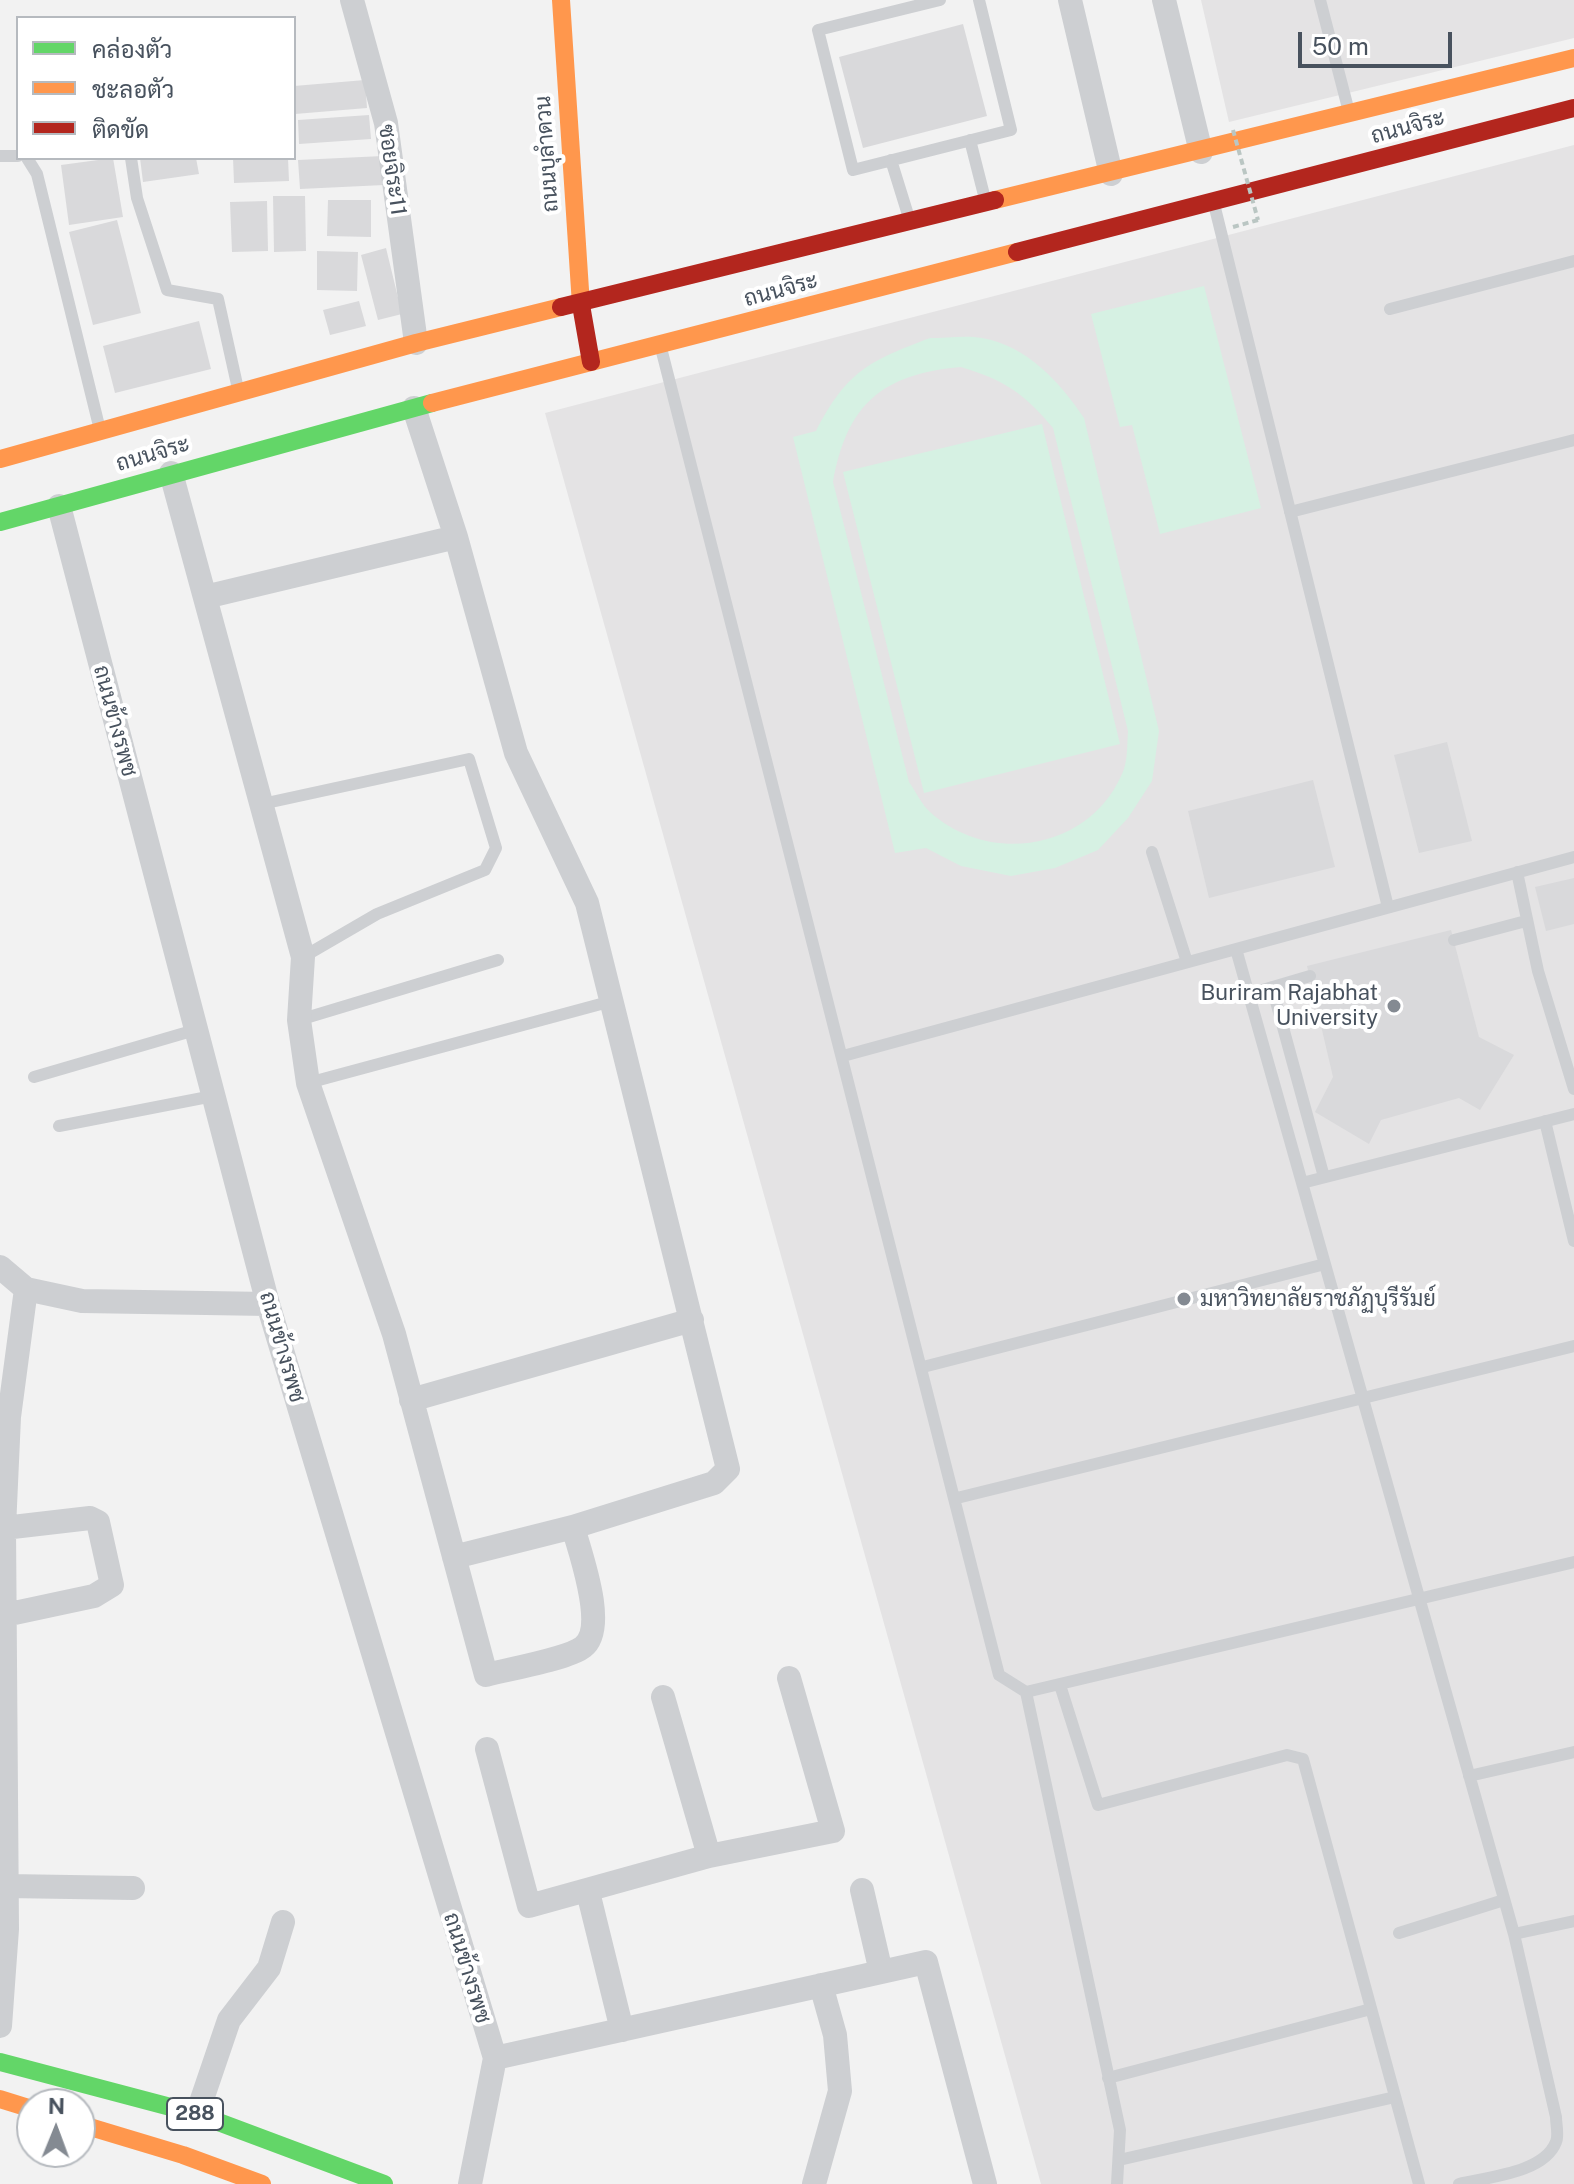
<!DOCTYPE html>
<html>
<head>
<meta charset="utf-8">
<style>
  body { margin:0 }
  #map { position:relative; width:1574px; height:2184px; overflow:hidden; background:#f2f2f2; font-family:"Public Sans",Sarabun,sans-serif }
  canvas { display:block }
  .legend { position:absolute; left:16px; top:16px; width:280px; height:144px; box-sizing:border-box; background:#fff; border:2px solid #b6babf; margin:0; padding:10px 14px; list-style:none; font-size:24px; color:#48525e }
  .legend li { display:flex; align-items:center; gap:16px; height:40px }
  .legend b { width:40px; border:2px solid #b6babf }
  .north { position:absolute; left:16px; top:2088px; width:80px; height:80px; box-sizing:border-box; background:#fff; border:2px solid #b6babf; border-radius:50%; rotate:1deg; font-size:22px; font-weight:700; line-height:32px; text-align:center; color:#48525e }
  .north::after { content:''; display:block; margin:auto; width:28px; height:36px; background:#848a92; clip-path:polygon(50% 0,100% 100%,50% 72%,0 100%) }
  .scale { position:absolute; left:1298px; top:32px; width:154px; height:36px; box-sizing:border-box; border:4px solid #48525e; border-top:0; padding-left:10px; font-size:24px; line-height:28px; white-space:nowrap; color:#48525e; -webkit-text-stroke:6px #fff; paint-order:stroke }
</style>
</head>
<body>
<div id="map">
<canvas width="1574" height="2184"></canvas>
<ul class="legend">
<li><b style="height:10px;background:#63d668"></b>คล่องตัว</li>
<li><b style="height:10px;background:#ff974d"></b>ชะลอตัว</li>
<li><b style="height:10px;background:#b3261e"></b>ติดขัด</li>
</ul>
<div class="north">N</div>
<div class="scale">50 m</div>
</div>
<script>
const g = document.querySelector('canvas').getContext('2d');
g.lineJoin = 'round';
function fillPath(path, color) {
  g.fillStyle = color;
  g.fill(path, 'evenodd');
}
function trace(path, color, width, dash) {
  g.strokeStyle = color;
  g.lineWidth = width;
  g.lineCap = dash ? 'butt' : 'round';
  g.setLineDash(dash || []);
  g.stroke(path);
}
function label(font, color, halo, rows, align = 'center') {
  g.font = font + ' "Public Sans",Sarabun,sans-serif';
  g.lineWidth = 8;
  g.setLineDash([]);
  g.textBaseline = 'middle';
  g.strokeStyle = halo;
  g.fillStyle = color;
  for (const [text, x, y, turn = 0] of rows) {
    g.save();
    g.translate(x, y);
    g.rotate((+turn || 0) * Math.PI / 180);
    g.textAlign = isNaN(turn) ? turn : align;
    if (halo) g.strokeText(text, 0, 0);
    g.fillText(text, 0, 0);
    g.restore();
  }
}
fillPath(new Path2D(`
  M1201,0H1574V38L1229,122Z
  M1574,145V2184H1041L545,413Z`), '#e4e3e4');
fillPath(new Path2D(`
  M1204,286L1261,508L1160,534L1132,425L1120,427L1091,314Z
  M930,338C947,338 966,335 982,338C1027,346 1060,382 1084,418L1159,731L1152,781L1128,818L1098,850L1055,868L1011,876L961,866L926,848L895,853L793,437L816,431C847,371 869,361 930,338ZM961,367C1004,380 1024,393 1053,428L1128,731C1127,744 1128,762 1122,774C1089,850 990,866 930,812C922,805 916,792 909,782L833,482C847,404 882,374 961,367Z
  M1042,424L1120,744L924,793L843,472Z`), '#d6f1e3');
fillPath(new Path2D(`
  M963,24L987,116L863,148L839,57Z
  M365,80L367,108L295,114L294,86Z
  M369,115L371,139L299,144L298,120Z
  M383,156L384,185L300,189L298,160Z
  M113,158L123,217L69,225L61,165Z
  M140,158H196L199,174L143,182Z
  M233,158H288L289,181L234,183Z
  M273,196H305L306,251L274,252Z
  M328,200H371V237L327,236Z
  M267,201L268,251L232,252L230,202Z
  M117,220L141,313L93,325L69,232Z
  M386,248L402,314L378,320L361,255Z
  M317,251L358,252L357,291L317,290Z
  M359,301L366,326L330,335L323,310Z
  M199,321L211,369L115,393L103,346Z
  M1447,742L1472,841L1419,853L1394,755Z
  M1313,780L1335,867L1209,898L1188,811Z
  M1574,878V924L1546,931L1535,887Z
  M1451,930L1479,1037L1514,1055L1480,1110L1459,1098L1381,1120L1369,1144L1315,1112L1333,1077L1307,966Z`), '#d9d9db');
trace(new Path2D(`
  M1233,227L1258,220`), '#bac6c3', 4, [6, 4]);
trace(new Path2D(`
  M940,0L818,30L853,170L1011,130L979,0
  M1320,0L1349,112
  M970,140L985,199
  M0,156H18
  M27,158L37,174L100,430
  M131,158L137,198L167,290L218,299L238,389
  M891,160L909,218
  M1214,204L1388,907
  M1390,309L1574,261
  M661,348L999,1675L1026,1692L1574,1562
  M1290,512L1574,440
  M262,804L469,759L496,848L485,870L377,914L303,957
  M1152,852L1187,962
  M1517,872L1538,971L1574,1089
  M1454,940L1526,921
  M1236,949L1514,1934L1556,2117C1556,2125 1559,2135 1556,2142C1544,2173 1488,2177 1459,2184
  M1272,987L1324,1177
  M1249,994L1310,976
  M299,1020L498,960
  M843,1056L1574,857
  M34,1077L195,1030
  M308,1083L612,1001
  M1545,1121L1574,1241
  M59,1126L213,1096
  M1302,1183L1574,1114
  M923,1367L1325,1264
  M957,1498L1574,1346
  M1060,1685L1098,1805L1287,1755L1303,1759L1419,2184
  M1026,1692L1120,2130L1117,2184
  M1469,1776L1574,1752
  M1399,1933L1504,1900
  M1514,1934L1574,1921
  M1108,2078L1371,2009
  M1119,2160L1395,2097`), '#cdcfd2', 12);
trace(new Path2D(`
  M352,0L386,123L416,343
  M1070,0L1111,174
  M1164,0L1201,152
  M414,408L456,537
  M171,473L303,957L299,1020L308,1083L394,1334L486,1675C508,1669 568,1659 583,1647C608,1628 580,1553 573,1527
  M59,506L268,1304L495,2058L470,2184
  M205,597L456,537L516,753L587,903L728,1469L714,1483L573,1527L454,1557
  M0,1267L26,1289L82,1301L268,1304
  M411,1400L692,1320
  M0,1424L9,1417L26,1289
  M4,1528L90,1518L98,1522L112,1585L94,1596L5,1615
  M663,1697L709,1856
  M487,1749L529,1906L709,1856L833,1831L789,1678
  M7,1886L133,1888
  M862,1890L881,1972
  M588,1892L622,2030
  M0,2026L7,1929L4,1528L9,1417
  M495,2058L926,1962L985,2184
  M197,2114L229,2020L269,1968L283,1922
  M814,2184L840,2091L835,2035L821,1985`), '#cdcfd2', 24);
trace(new Path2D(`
  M0,522L432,403
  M0,2062L197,2114L384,2184`), '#63d668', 18);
trace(new Path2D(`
  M561,0L581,305
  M995,200L1574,58
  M432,403L1017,252
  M0,459L416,343L561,307
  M0,2099L32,2109
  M80,2124L183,2155L262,2184`), '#ff974d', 18);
trace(new Path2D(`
  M1017,252L1574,108
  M581,305L591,362
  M561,307L995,200`), '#b3261e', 18);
trace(new Path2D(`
  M1233,130L1258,220`), '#bac6c3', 4, [6, 4]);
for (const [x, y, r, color] of [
  [1394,1006,8,"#848a92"],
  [1184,1299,8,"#848a92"]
]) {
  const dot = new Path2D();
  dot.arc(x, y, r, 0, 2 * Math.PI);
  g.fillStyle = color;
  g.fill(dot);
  trace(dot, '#fff', 3);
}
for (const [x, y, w] of [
  [195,2114,56]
]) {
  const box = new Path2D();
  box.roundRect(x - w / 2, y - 16, w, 32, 6);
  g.fillStyle = '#fff';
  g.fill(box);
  trace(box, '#48525e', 2);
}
label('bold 20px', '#48525e', null, [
  ["288",195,2114]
]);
label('22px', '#48525e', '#fff', [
  ["ถนนจิระ",1408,127,-15],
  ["ถนนบุลำดวน",547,154,-94],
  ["ซอยจิระ11",392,170,82],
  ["ถนนจิระ",781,290,-15],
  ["ถนนจิระ",153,454,-16],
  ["ถนนข้างรพช",115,721,75],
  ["ถนนข้างรพช",282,1347,74],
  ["ถนนข้างรพช",467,1968,73]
]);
label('22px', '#48525e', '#fff', [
  ["Buriram Rajabhat",1378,993],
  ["University",1378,1018],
  ["มหาวิทยาลัยราชภัฏบุรีรัมย์",1200,1299,"left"]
], 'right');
</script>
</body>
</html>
